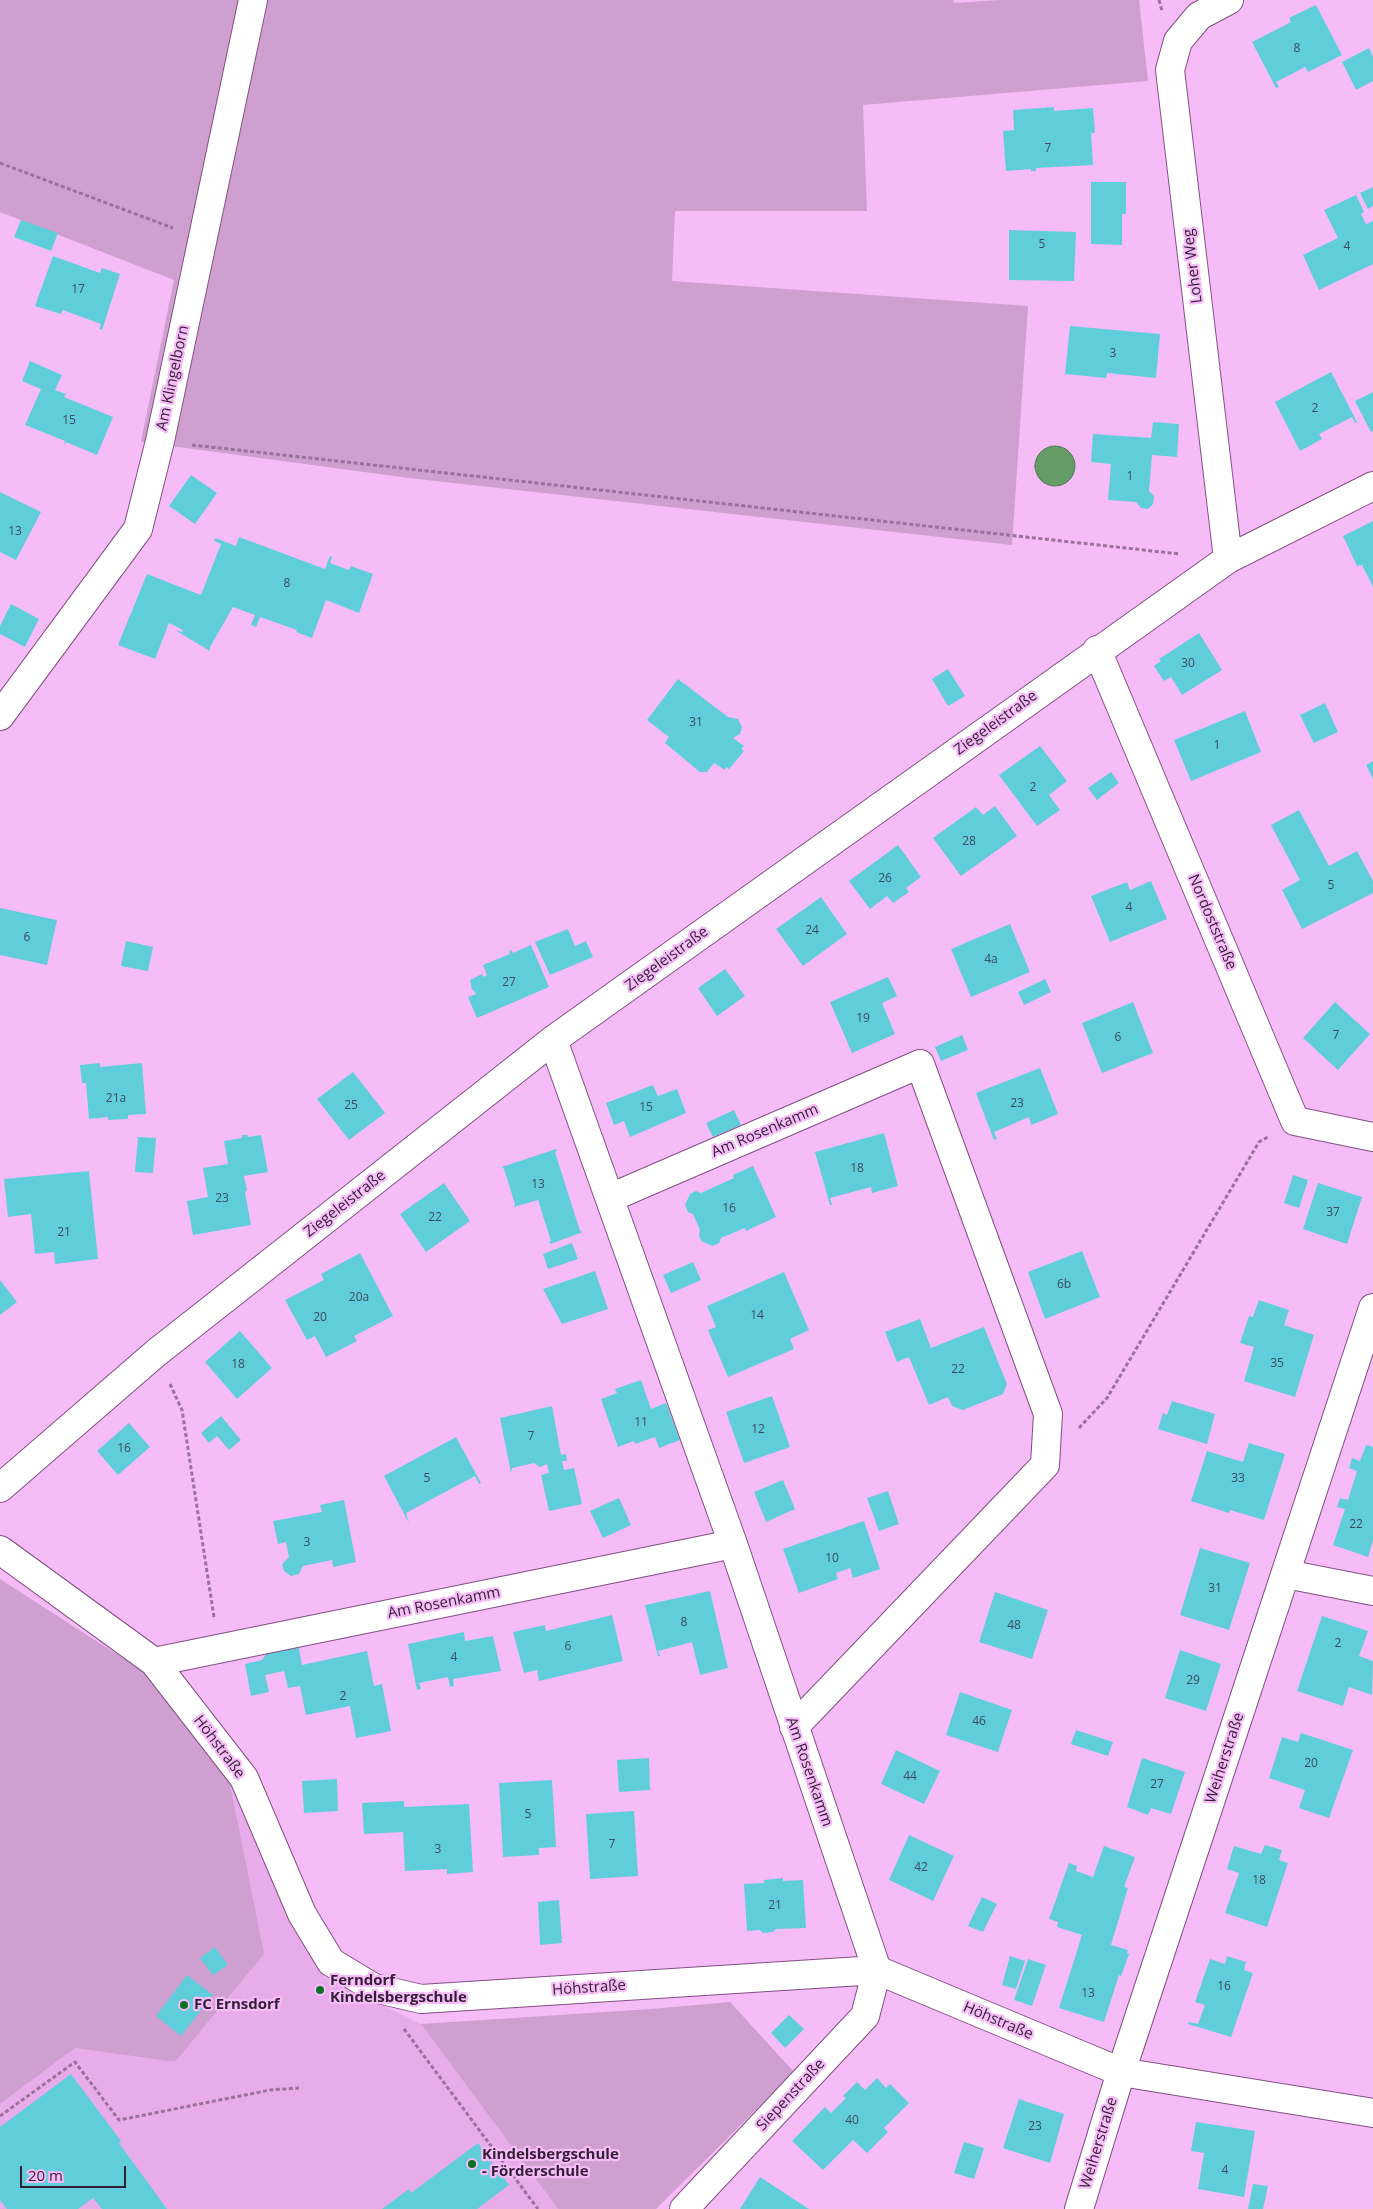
<!DOCTYPE html>
<html>
<head>
<meta charset="utf-8">
<style>
  body { margin:0 }
  #map { position:relative; width:1373px; height:2209px; overflow:hidden; background:#f6bcf8; font-family:"Open Sans",sans-serif }
  canvas { display:block }
  .scale { position:absolute; left:20px; top:2166px; width:106px; height:22px; box-sizing:border-box; border:2px solid #331e34; border-top:0; padding-left:6px; font-size:15px; line-height:18px; white-space:nowrap; color:#331e34; -webkit-text-stroke:4px #f6bcf8; paint-order:stroke }
</style>
</head>
<body>
<div id="map">
<canvas width="1373" height="2209"></canvas>
<div class="scale">20 m</div>
</div>
<script>
const g = document.querySelector('canvas').getContext('2d');
g.lineJoin = 'round';
function fillPath(path, color) {
  g.fillStyle = color;
  g.fill(path, 'evenodd');
}
function trace(path, color, width, dash) {
  g.strokeStyle = color;
  g.lineWidth = width;
  g.lineCap = dash ? 'butt' : 'round';
  g.setLineDash(dash || []);
  g.stroke(path);
}
function label(font, color, halo, rows, align = 'center') {
  g.font = font + ' "Open Sans",sans-serif';
  g.lineWidth = 4.5;
  g.setLineDash([]);
  g.textBaseline = 'middle';
  g.strokeStyle = halo;
  g.fillStyle = color;
  for (const [text, x, y, turn = 0] of rows) {
    g.save();
    g.translate(x, y);
    g.rotate((+turn || 0) * Math.PI / 180);
    g.textAlign = isNaN(turn) ? turn : align;
    if (halo) g.strokeText(text, 0, 0);
    g.fillText(text, 0, 0);
    g.restore();
  }
}
fillPath(new Path2D(`
  M229,1780L325,1977L421,2024L558,2209H0V2104L75,2048L175,2062Z`), '#e9aceb');
fillPath(new Path2D(`
  M0,0H953L954,3L1001,0H1139L1148,81L863,105L867,211H675L672,281L1028,306L1012,545L409,478L141,442L174,280L0,212Z
  M0,1579L149,1675L229,1780L264,1954L175,2062L75,2048L0,2104Z
  M730,2002L794,2072L656,2209H558L421,2024L651,2009Z`), '#ce9fcf');
const water = new Path2D(`
  M1035 466a20 20 0 1 1 40 0a20 20 0 1 1-40 0Z`);
fillPath(water, '#639c65');
trace(water, '#557656', 1);
fillPath(new Path2D(`
  M1316,5L1342,55L1308,72L1305,67L1276,82L1279,87L1276,88L1252,42L1291,22L1289,18Z
  M1369,48L1373,57V81L1356,90L1342,62Z
  M1054,107V111L1093,108L1095,133H1091L1093,165L1036,168V171H1031V169L1006,171L1003,131L1014,130L1013,110Z
  M1091,182H1126V214H1122V245L1091,244Z
  M1373,187V206L1368,209L1360,193Z
  M1356,195L1364,212L1361,214L1366,224L1373,221V264L1319,290L1303,255L1338,238L1324,210Z
  M21,220L58,233L51,251L14,237Z
  M1009,230L1076,232L1074,281L1009,280Z
  M53,256L100,273L102,268L120,274L102,330L99,329L101,324L63,310L61,314L35,306Z
  M1070,326L1160,334L1156,378L1107,373L1106,378L1065,374Z
  M30,361L62,375L55,390L66,394L64,397L113,417L97,455L66,442L64,445L65,441L25,425L41,389L22,381Z
  M1331,372L1357,422L1355,423L1352,417L1319,434L1322,439L1300,451L1275,402Z
  M1373,392V431L1371,432L1355,401Z
  M1153,422L1179,424L1177,457L1152,455L1149,491L1154,496L1153,504L1148,509L1141,508L1136,502L1108,500L1111,464L1091,462L1093,434L1151,438Z
  M191,475L217,493L195,524L169,506Z
  M0,492L41,512L16,560L0,552Z
  M1373,521V587L1362,565L1357,566L1343,536Z
  M239,537L325,569L330,556L332,557L330,563L349,570L351,566L373,574L359,613L326,600L312,638L296,632L297,630L260,617L256,627L251,625L255,615L233,607L210,647V651L175,630L182,632L183,630L169,623L155,659L118,645L147,574L201,595L221,544L214,541L215,538L236,546Z
  M11,604L39,619L25,647L0,634V626Z
  M1199,633L1222,670L1182,695L1171,677L1164,681L1154,666L1161,661L1159,659Z
  M948,669L965,696L948,706L932,679Z
  M678,679L728,717L738,719L742,727L740,734L733,738L744,746L741,749L744,751L729,769L726,767L725,770L714,763L707,772H700L665,743L669,737L647,720Z
  M1325,703L1338,732L1314,743L1300,715Z
  M1245,711L1261,752L1191,781L1174,740Z
  M1040,746L1067,781L1049,795L1060,810L1037,826L999,775Z
  M1373,761V779L1366,765Z
  M1111,772L1119,783L1097,800L1088,788Z
  M995,806L1017,836L961,876L933,838L976,807L983,815Z
  M1299,810L1329,866L1357,851L1373,881V893L1302,929L1282,890L1300,880L1271,825Z
  M898,845L921,877L906,888L909,892L893,903L887,896L870,909L849,881Z
  M1151,881L1167,919L1110,942L1091,896L1127,882L1130,890Z
  M821,897L847,934L803,966L776,929Z
  M0,908L57,920L47,965L0,955Z
  M1010,924L1030,972L971,997L951,949Z
  M568,929L575,946L586,941L593,957L550,975L535,942Z
  M126,941L153,947L148,971L121,966Z
  M531,945L549,987L477,1018L468,997L476,994L473,989L472,990L470,980L482,974L483,977L487,975L483,965L510,954L509,951L511,950L513,953Z
  M725,969L745,996L717,1016L698,988Z
  M888,977L897,996L882,1003L895,1034L852,1053L830,1002Z
  M1045,979L1051,992L1024,1005L1018,992Z
  M1133,1002L1153,1053L1102,1073L1082,1023Z
  M1335,1002L1370,1034L1338,1070L1303,1038Z
  M962,1035L968,1050L941,1061L935,1047Z
  M100,1063V1067L142,1063L146,1114L128,1115V1119L108,1120V1117L89,1119L86,1083H82L80,1065Z
  M1040,1068L1058,1114L1031,1125L1029,1117L994,1132L997,1139L994,1140L976,1093Z
  M353,1072L385,1113L349,1140L317,1099Z
  M653,1085L658,1096L677,1089L686,1113L630,1137L624,1121L614,1125L606,1103Z
  M734,1110L741,1125L713,1137L706,1123Z
  M884,1133L898,1186L872,1193L871,1187L830,1198L832,1205H830L815,1152Z
  M242,1135H247L248,1137L261,1135L268,1172L244,1176L247,1190L245,1192L251,1225L193,1235L187,1201L208,1197L203,1168L228,1164L224,1141L242,1138Z
  M138,1137L156,1138L153,1173L135,1172Z
  M556,1149L557,1151L555,1152L580,1231L583,1232L550,1244L549,1242L551,1241L538,1200L514,1207L515,1204L504,1169L502,1167Z
  M753,1166L776,1217L746,1231L745,1228L721,1238L719,1243L713,1246L701,1241L699,1235L700,1230L693,1214L688,1212L685,1205L690,1194L696,1191L701,1193L734,1178L733,1175Z
  M89,1171L98,1259L55,1264L54,1252L35,1254L31,1214L8,1217L4,1179Z
  M1293,1175L1308,1180L1299,1208L1284,1203Z
  M444,1183L470,1221L426,1252L400,1214Z
  M1318,1183L1362,1197L1347,1244L1303,1229Z
  M572,1243L578,1259L548,1269L543,1254Z
  M1082,1251L1100,1297L1045,1319L1028,1272Z
  M360,1253L393,1316L354,1336L357,1341L326,1357L315,1336L307,1340L285,1300L324,1280L321,1274Z
  M693,1262L701,1280L671,1293L663,1275Z
  M595,1271L608,1309L562,1324L543,1289Z
  M784,1272L809,1330L790,1339L794,1349L728,1377L708,1330L716,1327L707,1306Z
  M0,1280L17,1302L0,1315Z
  M1259,1300L1289,1310L1284,1325L1314,1335L1295,1397L1244,1381L1254,1347L1240,1343L1249,1316L1253,1317Z
  M920,1319L931,1348L984,1327L1007,1384L1003,1394L963,1410L952,1406L948,1397L929,1405L909,1357L897,1362L885,1332Z
  M240,1331L272,1368L237,1399L205,1362Z
  M641,1380L651,1409L666,1403L680,1440L659,1448L655,1437L635,1444L634,1441L618,1447L601,1399L617,1393L615,1389Z
  M772,1396L790,1447L744,1463L726,1412Z
  M1172,1401L1215,1414L1207,1444L1158,1429L1163,1413L1167,1415Z
  M552,1406L561,1455L566,1454L567,1461H562L564,1470L574,1468L582,1504L549,1511L541,1475L549,1473L547,1464L540,1467L534,1463L512,1468L511,1473L500,1418Z
  M221,1416L241,1440L229,1450L217,1436L209,1443L201,1433Z
  M129,1423L150,1447L118,1475L97,1451Z
  M456,1437L481,1483L479,1484L475,1476L406,1513L409,1523L384,1476Z
  M1249,1443L1285,1454L1264,1520L1230,1510L1229,1513L1191,1501L1207,1451L1243,1462Z
  M1366,1445L1373,1447V1541L1368,1557L1333,1545L1345,1509L1337,1507L1340,1498L1348,1500L1357,1471L1349,1468L1352,1458L1360,1461Z
  M783,1480L795,1509L766,1522L754,1492Z
  M888,1491L899,1524L879,1531L867,1498Z
  M619,1498L631,1525L603,1538L590,1511Z
  M344,1500L356,1562L333,1567L332,1560L303,1566L299,1574L291,1576L284,1571L282,1564L289,1557L286,1542L278,1544L273,1521L322,1512L320,1505Z
  M864,1521L880,1569L853,1578L850,1568L836,1573L838,1579L799,1593L783,1549Z
  M1200,1548L1250,1563L1229,1630L1180,1615Z
  M710,1591L728,1668L700,1675L692,1642L658,1651L660,1656H658L645,1605Z
  M995,1592L1048,1610L1032,1659L979,1642Z
  M612,1615L623,1661L539,1681L537,1670L524,1673L513,1632L545,1625L546,1631Z
  M1322,1616L1368,1631L1359,1656L1373,1661L1372,1695L1349,1687L1343,1706L1297,1691Z
  M464,1632L465,1641L493,1636L501,1671L453,1679L454,1686L450,1687L448,1677L419,1683L421,1689L417,1690L408,1644Z
  M298,1644L302,1665L367,1651L374,1686L382,1684L391,1731L356,1738L350,1706L306,1715L300,1686L288,1688L284,1671L265,1675L269,1692L251,1696L245,1664L262,1660L269,1650Z
  M1180,1650L1221,1664L1206,1711L1165,1698Z
  M960,1692L1012,1710L998,1752L946,1735Z
  M1076,1730L1113,1742L1108,1756L1071,1744Z
  M1301,1733L1353,1750L1329,1818L1299,1808L1305,1790L1269,1778L1282,1737L1298,1742Z
  M896,1750L940,1771L924,1804L881,1784Z
  M649,1758L650,1790L619,1792L617,1760Z
  M1142,1758L1185,1772L1171,1814L1151,1808L1148,1815L1127,1807Z
  M337,1779L338,1811L304,1813L302,1781Z
  M552,1780L556,1847L539,1848V1855L503,1857L499,1783Z
  M404,1801V1807L469,1804L473,1872L447,1874V1869L405,1871L403,1832L364,1834L362,1803Z
  M634,1811L638,1876L590,1879L586,1814Z
  M909,1835L954,1856L933,1901L889,1880Z
  M1265,1845L1282,1850L1279,1860L1288,1863L1267,1927L1225,1913L1239,1873L1227,1869L1234,1846L1261,1854Z
  M1104,1846L1135,1857L1124,1887L1128,1888L1111,1945L1128,1950L1127,1953L1129,1954L1121,1976L1119,1975L1104,2022L1059,2008L1082,1935L1057,1927L1058,1922L1049,1919L1069,1863L1077,1866L1076,1871L1093,1877Z
  M783,1878V1881L803,1880L806,1928L776,1929L773,1932L763,1933L760,1930L747,1931L744,1884L764,1883V1880Z
  M982,1897L997,1904L983,1932L968,1926Z
  M559,1900L562,1943L540,1945L538,1902Z
  M215,1947L228,1965L213,1975L200,1958Z
  M1010,1956L1025,1961L1016,1989L1002,1985Z
  M1227,1956L1246,1962L1244,1970L1253,1973L1231,2037L1188,2024L1189,2022L1198,2024L1205,2005L1195,2002L1210,1959L1225,1964Z
  M1028,1959L1046,1965L1032,2006L1014,2000Z
  M187,1975L213,1995L181,2036L156,2016Z
  M789,2015L804,2029L785,2048L771,2033Z
  M71,2074L121,2141L119,2143L167,2209H102L93,2198L78,2209H7L0,2200V2127Z
  M877,2078L886,2088L890,2084L909,2103L884,2128L888,2132L867,2153L853,2140L823,2170L792,2141L825,2107L831,2113L846,2098L843,2096L857,2082L865,2090Z
  M1019,2099L1064,2114L1050,2163L1003,2148Z
  M1196,2122L1255,2131L1244,2197L1198,2189L1204,2153L1191,2151Z
  M964,2142L984,2148L974,2179L954,2173Z
  M478,2143L509,2185L477,2209H382L409,2189L411,2193Z
  M760,2177L809,2209H740Z
  M1253,2184L1268,2186L1263,2209H1248Z`), '#60ceda');
const minor = new Path2D(`
  M1228,559L1170,70L1178,41L1199,16L1229,0
  M1097,650L1295,1121L1373,1137
  M0,716L138,529L160,441L253,0
  M553,1040L733,1544L877,1970L865,2016L684,2209
  M610,1198L920,1064L1048,1414L1045,1465L794,1727
  M0,1488L156,1353L553,1040L1228,559L1373,486
  M0,1550L154,1662L244,1778L302,1914L331,1962L374,1988L421,1999L877,1970L1121,2072L1373,2113
  M1286,1574L1373,1591
  M154,1662L733,1544
  M1079,2209L1121,2072L1373,1308`);
trace(minor, '#824f85', 30);
trace(new Path2D(`
  M1159,0L1162,11
  M0,163L173,228
  M192,445L1180,554
  M170,1384L182,1410L214,1617
  M1079,1428L1107,1398L1259,1142L1268,1137
  M404,2029L538,2209
  M0,2116L75,2062L119,2120L270,2090L299,2088`), '#99719b', 3, [4, 2.5]);
trace(minor, '#fff', 28);
for (const [x, y, r, color] of [
  [320,1990,5,"#0c7122"],
  [184,2005,5,"#0c7122"],
  [472,2164,5,"#0c7122"]
]) {
  const dot = new Path2D();
  dot.arc(x, y, r, 0, 2 * Math.PI);
  g.fillStyle = color;
  g.fill(dot);
  trace(dot, '#f6bcf8', 2);
}
label('12px', '#3e4a5e', null, [
  ["8",1297,49],
  ["7",1048,149],
  ["5",1042,245],
  ["4",1347,247],
  ["17",78,290],
  ["3",1113,354],
  ["2",1315,409],
  ["15",69,421],
  ["1",1130,477],
  ["13",15,532],
  ["8",287,584],
  ["30",1188,664],
  ["31",696,723],
  ["1",1217,746],
  ["2",1033,788],
  ["28",969,842],
  ["26",885,879],
  ["5",1331,886],
  ["4",1129,908],
  ["24",812,931],
  ["6",27,938],
  ["4a",991,960],
  ["27",509,983],
  ["19",863,1019],
  ["7",1336,1036],
  ["6",1118,1038],
  ["21a",116,1099],
  ["23",1017,1104],
  ["25",351,1106],
  ["15",646,1108],
  ["18",857,1169],
  ["13",538,1185],
  ["23",222,1199],
  ["16",729,1209],
  ["37",1333,1213],
  ["22",435,1218],
  ["21",64,1233],
  ["6b",1064,1285],
  ["20a",359,1298],
  ["14",757,1316],
  ["20",320,1318],
  ["35",1277,1364],
  ["18",238,1365],
  ["22",958,1370],
  ["11",641,1423],
  ["12",758,1430],
  ["7",531,1437],
  ["16",124,1449],
  ["5",427,1479],
  ["33",1238,1479],
  ["22",1356,1525],
  ["3",307,1543],
  ["10",832,1559],
  ["31",1215,1589],
  ["8",684,1623],
  ["48",1014,1626],
  ["2",1338,1644],
  ["6",568,1647],
  ["4",454,1658],
  ["29",1193,1681],
  ["2",343,1697],
  ["46",979,1722],
  ["20",1311,1764],
  ["44",910,1777],
  ["27",1157,1785],
  ["5",528,1815],
  ["7",612,1845],
  ["3",438,1850],
  ["42",921,1868],
  ["18",1259,1881],
  ["21",775,1906],
  ["16",1224,1987],
  ["13",1088,1994],
  ["40",852,2121],
  ["23",1035,2127],
  ["4",1225,2171]
]);
label('15px', '#331e34', '#f6bcf8', [
  ["Loher Weg",1193,266,-97],
  ["Am Klingelborn",173,378,-78],
  ["Ziegeleistraße",996,723,-36],
  ["Nordoststraße",1212,922,67],
  ["Ziegeleistraße",667,959,-36],
  ["Am Rosenkamm",765,1131,-23],
  ["Ziegeleistraße",345,1204,-38],
  ["Am Rosenkamm",444,1603,-11],
  ["Höhstraße",219,1747,53],
  ["Weiherstraße",1225,1758,-72],
  ["Am Rosenkamm",809,1772,71],
  ["Höhstraße",589,1988,-4],
  ["Höhstraße",998,2021,23],
  ["Siepenstraße",791,2095,-47],
  ["Weiherstraße",1099,2143,-73]
]);
label('bold 15px', '#331e34', '#f6bcf8', [
  ["Ferndorf",330,1981],
  ["Kindelsbergschule",330,1998],
  ["FC Ernsdorf",194,2005],
  ["Kindelsbergschule",482,2155],
  ["- Förderschule",482,2172]
], 'left');
</script>
</body>
</html>
